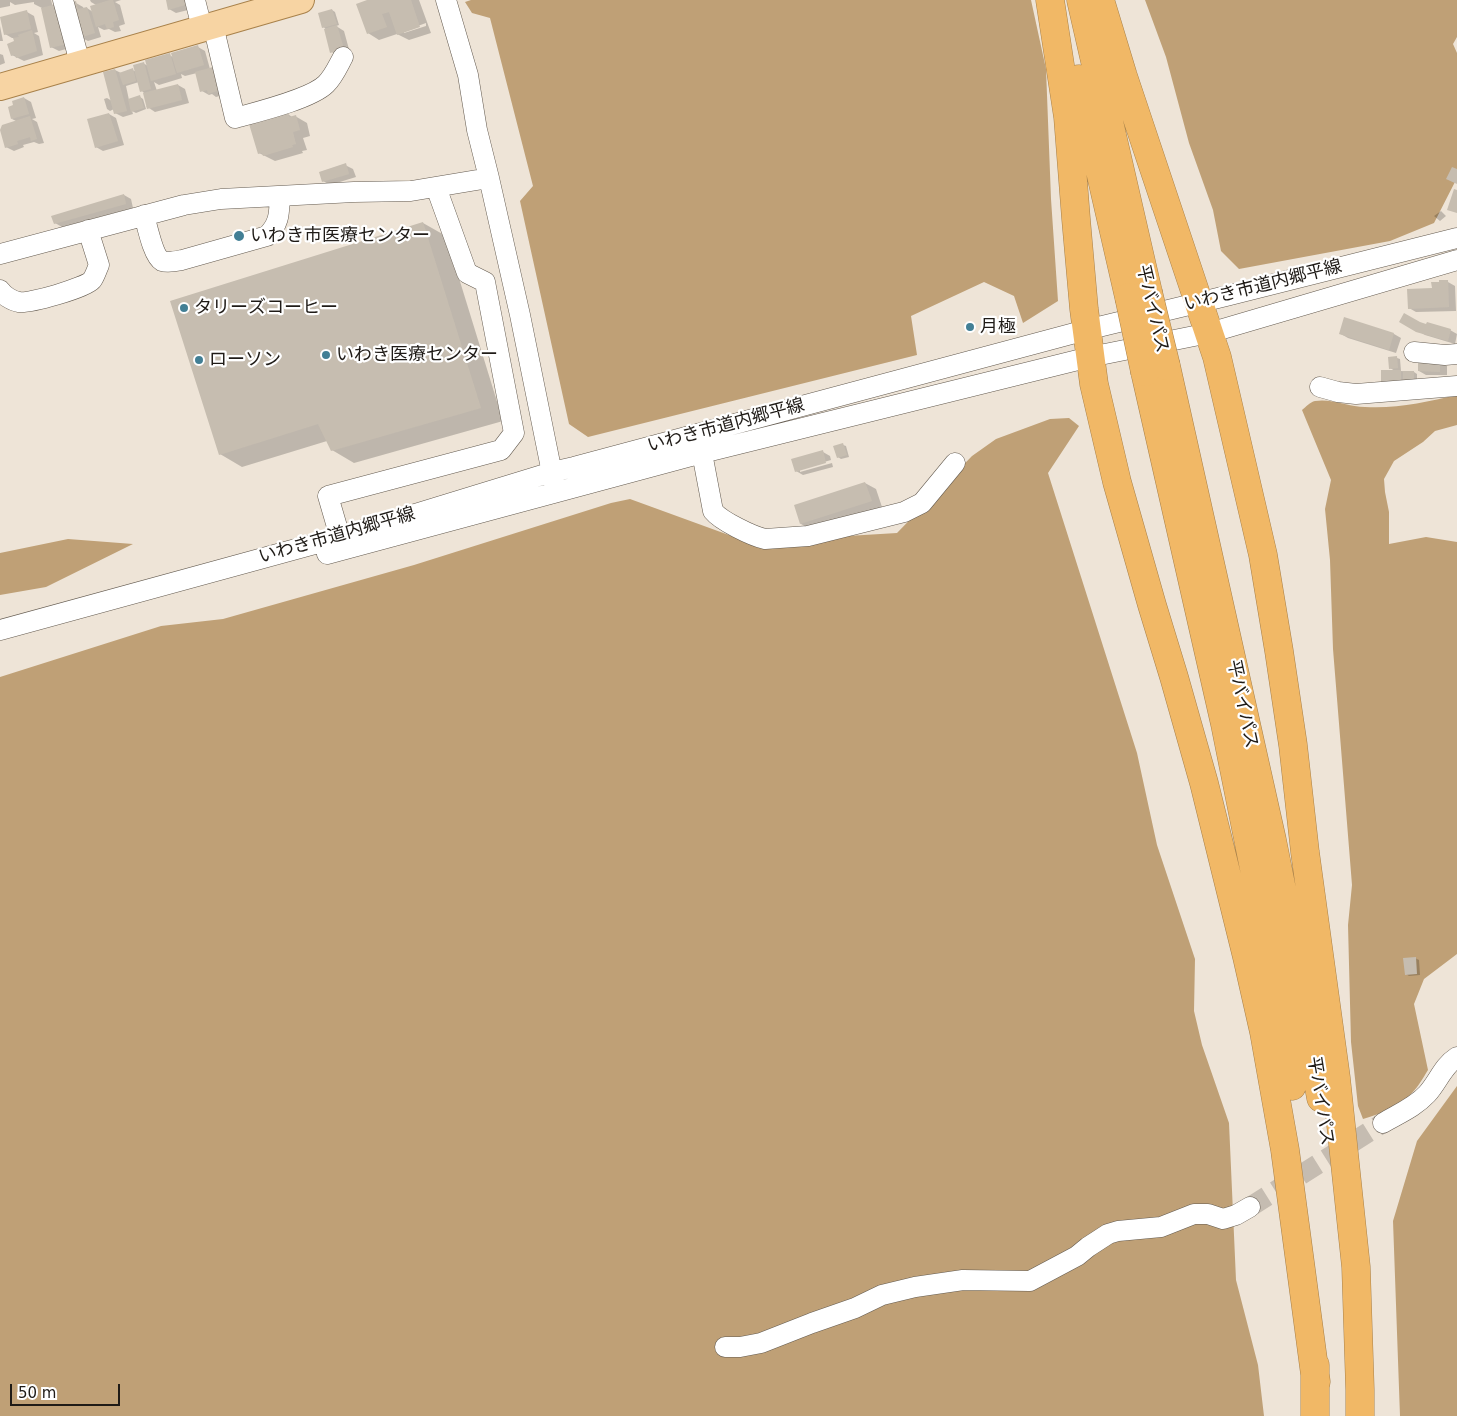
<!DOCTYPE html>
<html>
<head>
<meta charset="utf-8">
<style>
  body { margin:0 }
  #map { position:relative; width:1457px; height:1416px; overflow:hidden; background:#eee4d7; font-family:"DejaVu Sans",sans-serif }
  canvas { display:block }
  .scale { position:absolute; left:10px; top:1384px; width:110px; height:22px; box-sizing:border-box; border:2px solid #1f1b17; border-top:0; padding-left:6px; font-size:15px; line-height:18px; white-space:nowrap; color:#1f1b17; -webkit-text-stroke:4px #fff; paint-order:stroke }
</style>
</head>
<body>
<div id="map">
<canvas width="1457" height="1416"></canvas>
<div class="scale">50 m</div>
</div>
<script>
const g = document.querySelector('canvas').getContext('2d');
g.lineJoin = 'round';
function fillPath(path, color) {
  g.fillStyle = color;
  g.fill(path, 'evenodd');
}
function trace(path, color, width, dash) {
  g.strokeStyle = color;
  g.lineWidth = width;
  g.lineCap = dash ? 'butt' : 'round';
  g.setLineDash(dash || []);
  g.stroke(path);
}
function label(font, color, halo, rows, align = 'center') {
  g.font = font + ' "DejaVu Sans","Noto Sans JP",sans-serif';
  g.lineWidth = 4.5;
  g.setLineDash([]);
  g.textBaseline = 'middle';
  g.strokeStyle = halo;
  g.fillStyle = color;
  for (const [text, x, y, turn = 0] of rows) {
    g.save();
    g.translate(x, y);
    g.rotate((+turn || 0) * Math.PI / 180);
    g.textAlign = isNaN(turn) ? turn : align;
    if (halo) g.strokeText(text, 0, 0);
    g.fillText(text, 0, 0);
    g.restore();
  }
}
fillPath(new Path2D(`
  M471,0H1031L1046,69L1051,199L1058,301L1023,323L1014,296L984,282L911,316L917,355L588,437L569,424L520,201L533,186L490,18L472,13L465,2Z
  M1145,0H1457V37L1453,44L1457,53V178L1434,223L1390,241L1239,269L1221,251L1213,210L1189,143L1166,57Z
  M1457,395V425L1435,431L1423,442L1394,461L1384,479L1385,492L1389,512V544L1426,537L1457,542V954L1424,979L1414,1004L1428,1070C1423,1078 1418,1087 1412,1093C1399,1107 1380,1114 1363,1119L1358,1106L1351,1042L1348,925L1352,885L1333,649L1330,560L1325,509L1331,480L1302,410C1306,407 1310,402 1315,401C1331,398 1349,407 1365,407C1396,409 1427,402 1457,395Z
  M1069,418L1079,426L1048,473L1137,753L1157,845L1195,959L1194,1011L1202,1045L1229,1123L1236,1280L1258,1365L1264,1416H0V677L161,626L223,619L414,565L611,503L630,499L748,542L897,533L972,456L996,439L1050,419Z
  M68,539L133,544L46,587L0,595V553Z
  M1457,1086V1416H1400L1393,1221L1417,1141Z`), '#bfa076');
fillPath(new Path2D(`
  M0,0H51L53,7L73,47L59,51L51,47L42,8L34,4V2L15,5L10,2V6L0,8Z
  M90,0H121L115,2L120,5L125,24L119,26L121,31L115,32L109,29L104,30L98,27L101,37L88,41L80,37L76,3L83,7L84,9L87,8L93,12L96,5L91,2Z
  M167,0H189L192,9L176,13L169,9Z
  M371,0H419L431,33L409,40L397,34L379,40L368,33ZM426,23V26L404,33V31Z
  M332,10L335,12L339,25L336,26L344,31L350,53L339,56L332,52L325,28L323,27Z
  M27,12L34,16L38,32L34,33L39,36L43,55L24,61L12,55L16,42L14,38H12L5,34Z
  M0,26L3,41H0Z
  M198,47L205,51L210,69L227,94L216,97L212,94L209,95L202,91L197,73L185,76L181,74L182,78L159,85L154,82L157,91L178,85L185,89L189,103L155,112L146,106H148L144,93L142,91L139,82L126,86L129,100L140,97L143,99L146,109L136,113L132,111L133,114L123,117L115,113L114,109L110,111L107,109L104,99L107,98L112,101L115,70L121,73L132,70L137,72L143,63L148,66L169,55L173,57Z
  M0,54L3,55L5,63L0,65Z
  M24,98L31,102L36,118L32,119L37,122L44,143L39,144L34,142L23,145L24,147L14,151L6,147L18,122L12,119Z
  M109,114L116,118L124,145L103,151L96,147Z
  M288,114L292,117L295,116L307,123L310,136L303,138L307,150L302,151L303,153L275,161L259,153Z
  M345,165L353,169L356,177L330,185L323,181Z
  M124,195L131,199L133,208L62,227L55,223Z
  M1441,211L1446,216L1440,221L1434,216Z
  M423,223L446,236L503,421L354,463L332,450L327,441L242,467L220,454Z
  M1448,282L1455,286L1456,311L1416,312L1409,308L1433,290Z
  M1345,319L1394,334L1401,338L1396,353L1348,338L1341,334Z
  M1401,322L1419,323L1450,330L1457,334L1455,344L1425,335Z
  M1397,358L1400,359L1401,371L1414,372L1417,374V383L1389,385L1395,371L1390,368Z
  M1440,362L1447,366V375H1426L1419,371Z
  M843,445L846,446L849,457L841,459L838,457Z
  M823,452L830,456L831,460L800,469V472L832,463L833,467L803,475L796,471Z
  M865,483L876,489L882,507L812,530L801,524L796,506Z
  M1415,958L1419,960L1420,975L1409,976L1406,974Z`), '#0003');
fillPath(new Path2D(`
  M110,0H113L119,20L113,22L114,27L107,29L105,24L96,27L90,6Z
  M166,0H184L185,5L168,10Z
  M367,0H411L420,27L397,35L389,12L382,14L387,27L367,34L356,4Z
  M76,1L78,9L87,7L95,33L79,38L67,4Z
  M57,4L67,44L50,48L41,8Z
  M332,9L337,24L322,28L318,13Z
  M27,10L31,29L4,35L0,17Z
  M337,25L344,49L330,53L324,29Z
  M32,30L37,51L16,58L15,55L11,56L7,44L14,41L13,38L19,37L18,35Z
  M198,45L204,65L177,73L171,53Z
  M170,53L176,74L151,81L145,60Z
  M144,62L151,89L140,92L133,65Z
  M213,67L220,90L208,94L207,90L200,92L195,72Z
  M133,68L136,81L123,85L119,73Z
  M115,69L127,111L114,114L103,72Z
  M178,84L182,100L147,109L143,93Z
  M140,95L144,108L131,112L128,99Z
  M24,97L29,114L11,119L8,107L13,105L12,101Z
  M109,113L118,141L95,148L87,119Z
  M288,113L289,117L296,115L300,130L293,132L296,144L292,145L293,147L263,156L262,153L258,154L249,124Z
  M30,116L37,139L31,141L30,137L17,141L18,144L5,148L0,130L2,125Z
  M346,163L349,174L322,182L319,172Z
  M1452,167L1457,169V184L1446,179Z
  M1454,189L1457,190V213L1447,210Z
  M124,194L126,204L54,224L51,216Z
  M423,222L481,408L331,451L318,424L219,455L170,301Z
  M1439,280H1448L1449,307L1408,309L1407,289L1432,288L1431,282H1439Z
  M1404,313L1420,322L1426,324L1427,322L1451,329L1448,341L1416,332L1399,322Z
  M1344,317L1394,333L1389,350L1339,334Z
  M1397,356L1398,368L1389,369L1388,357Z
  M1418,360H1440V372L1418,371Z
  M1381,370H1401V382H1381Z
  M1403,371H1414V381L1403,382Z
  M843,443L847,455L837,458L833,446Z
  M823,450L826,463L795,472L791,459Z
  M865,482L872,501L800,524L794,505Z
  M1416,957L1417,974L1405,975L1403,958Z`), '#c6bdb0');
trace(new Path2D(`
  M1250,1207L1383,1123`), '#c5bcb1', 20, [20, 10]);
const minor = new Path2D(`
  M63,0L80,63
  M195,0L202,28
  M446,0L468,75L477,130L489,178L520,315L554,483
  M213,25L235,118C257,112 311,99 326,84C334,76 338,66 343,57
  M144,215C147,225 153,256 162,261C168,263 177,261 182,260L267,236C280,223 279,213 280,196
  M0,254L184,205L221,199L354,192L411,191L489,178
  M0,290C3,295 12,301 19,302C29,304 85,288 92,280C95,276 97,269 99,265L88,230
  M1414,352L1445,355L1457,354
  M1320,387L1338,392L1356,394L1457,386
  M702,453L713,511C721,521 752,536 765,539L808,536L904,512L922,503L955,463
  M340,537L328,496L501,450L514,433L485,282L467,273L436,187
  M327,554L702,453L1090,357L1209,333L1457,260
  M0,630L340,537L552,472L574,467L1086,330L1226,296L1457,238
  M1383,1123C1398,1114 1415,1107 1427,1094C1438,1082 1443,1066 1457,1057
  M725,1347H740L761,1343L812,1323L855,1308L882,1295L915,1287L963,1280L1030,1281L1077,1256L1088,1247L1108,1234L1118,1231L1161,1227L1194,1214H1208L1223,1219L1236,1215L1250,1207`);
const major = new Path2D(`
  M0,87L301,0`);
const highway = new Path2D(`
  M1050,0L1068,117L1076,219L1084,309L1094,384L1117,482L1152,605L1174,677L1204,783L1247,957L1264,1032L1285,1150L1316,1382
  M1081,0L1148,292
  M1100,0L1123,76L1217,357L1263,555L1279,651L1293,745L1305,852L1336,1078L1356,1267L1360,1390V1416
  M1079,79L1129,297
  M1166,366L1272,840L1294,950L1321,1098
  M1145,372L1225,724L1272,958L1292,1086
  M1315,1416V1365`);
trace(minor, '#645b50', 21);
trace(major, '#a8814a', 28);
trace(highway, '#a8814a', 29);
trace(minor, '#fff', 20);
trace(major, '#f7d4a3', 26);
trace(highway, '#f1b866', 28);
const highwayBridge = new Path2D(`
  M1148,292L1166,366
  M1129,297L1145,372`);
trace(highwayBridge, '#a8814a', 29, []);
trace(highwayBridge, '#f1b866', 28);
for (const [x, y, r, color] of [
  [239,236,6,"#427f95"],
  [184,308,5,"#427f95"],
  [970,327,5,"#427f95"],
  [326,355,5,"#427f95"],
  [199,360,5,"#427f95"]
]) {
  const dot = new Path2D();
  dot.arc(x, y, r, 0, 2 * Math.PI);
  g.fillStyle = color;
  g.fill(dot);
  trace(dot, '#fff', 2);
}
label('18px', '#1f1b17', '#fff', [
  ["いわき市医療センター",250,236],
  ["タリーズコーヒー",194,308],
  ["月極",980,327],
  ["いわき医療センター",336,355],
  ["ローソン",209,360]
], 'left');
label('18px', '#1f1b17', '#fff', [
  ["いわき市道内郷平線",1263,286,-14],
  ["平バイパス",1152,309,77],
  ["いわき市道内郷平線",726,426,-15],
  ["いわき市道内郷平線",337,536,-16],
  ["平バイパス",1242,704,78],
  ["平バイパス",1320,1101,81]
]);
</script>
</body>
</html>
